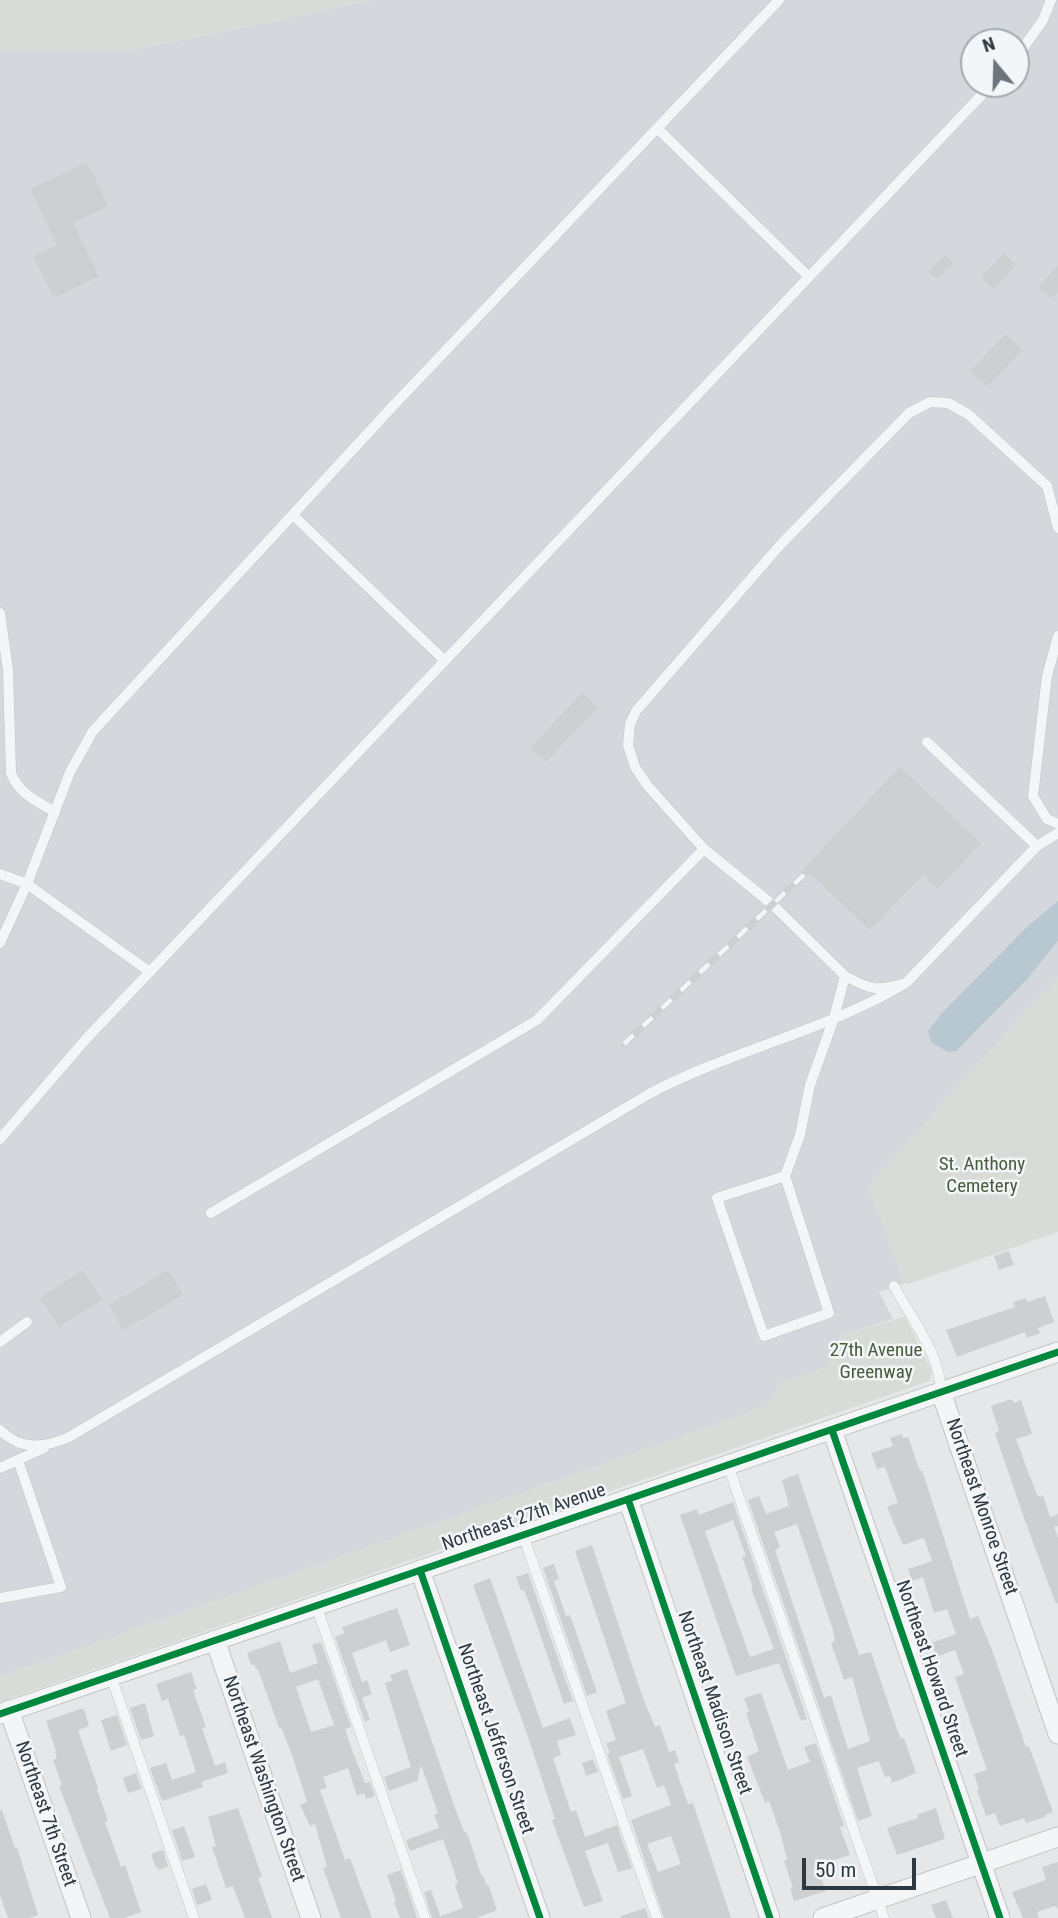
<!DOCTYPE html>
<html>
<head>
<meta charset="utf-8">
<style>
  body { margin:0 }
  #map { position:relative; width:1058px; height:1918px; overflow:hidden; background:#e5e7e9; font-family:"Roboto Condensed",sans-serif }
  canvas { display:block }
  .north { position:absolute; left:960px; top:28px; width:70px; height:70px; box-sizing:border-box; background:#f3f6f8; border:2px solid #a4aaaf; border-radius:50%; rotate:341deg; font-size:19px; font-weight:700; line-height:28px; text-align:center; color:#2d3841 }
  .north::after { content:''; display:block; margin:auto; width:24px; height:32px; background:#6d757c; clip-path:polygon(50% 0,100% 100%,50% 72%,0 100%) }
  .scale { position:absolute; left:802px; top:1858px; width:114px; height:32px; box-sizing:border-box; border:4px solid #2d3841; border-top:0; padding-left:9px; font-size:21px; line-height:24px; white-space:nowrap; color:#2d3841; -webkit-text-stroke:5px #f3f6f8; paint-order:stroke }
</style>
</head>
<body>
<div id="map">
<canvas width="1058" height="1918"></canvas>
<div class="north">N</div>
<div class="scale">50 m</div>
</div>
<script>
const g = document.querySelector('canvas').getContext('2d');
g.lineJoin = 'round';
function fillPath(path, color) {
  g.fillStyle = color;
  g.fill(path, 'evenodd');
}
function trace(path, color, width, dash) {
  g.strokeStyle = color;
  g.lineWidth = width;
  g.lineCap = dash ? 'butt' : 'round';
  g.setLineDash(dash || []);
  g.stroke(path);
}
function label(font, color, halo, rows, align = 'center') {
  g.font = font + ' "Roboto Condensed",sans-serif';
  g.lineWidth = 5;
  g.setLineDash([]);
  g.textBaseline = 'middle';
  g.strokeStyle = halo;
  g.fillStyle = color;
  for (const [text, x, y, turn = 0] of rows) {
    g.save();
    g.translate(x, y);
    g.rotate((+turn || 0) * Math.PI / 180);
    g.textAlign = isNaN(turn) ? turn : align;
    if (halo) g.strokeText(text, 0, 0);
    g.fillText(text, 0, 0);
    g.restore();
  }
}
fillPath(new Path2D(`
  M373,0H1058V978L978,1064L869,1187L905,1283L879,1292L893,1319L841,1335L828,1367L782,1382L766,1407L0,1677V50H132ZM974,42H1016V84H974Z`), '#d4d7dc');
fillPath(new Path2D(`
  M0,0H373L132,50H0Z
  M1058,978V1232L908,1284L905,1283L869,1187L978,1064Z
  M905,1317L932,1372L929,1381L0,1702V1677L766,1407L782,1382L828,1367L841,1335Z`), '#d7dcd6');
fillPath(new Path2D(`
  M1058,901V941L1029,977L956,1051L948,1052L931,1042L928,1031L942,1013L1028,926Z`), '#b7c8d0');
fillPath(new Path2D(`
  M87,162L108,206L73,223L99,276L54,298L33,256L57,245L30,189Z
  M1004,253L1016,265L993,289L981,277Z
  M945,254L954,263L937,279L928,271Z
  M1058,266V292L1051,299L1038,287Z
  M1006,334L1022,350L987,387L970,371Z
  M583,692L598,707L546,762L530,748Z
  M900,767L981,843L938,889L923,875L870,930L804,868Z
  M1009,1251L1014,1265L999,1270L994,1256Z
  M83,1270L102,1300L59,1327L40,1298Z
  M168,1270L183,1295L123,1330L109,1305Z
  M1045,1296L1054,1322L1038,1328L1040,1333L1027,1338L1025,1332L957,1357L946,1330L1015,1307L1013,1302L1026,1298L1027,1302Z
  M1012,1399L1014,1403L1021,1400L1032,1434L1016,1439L1027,1469L1038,1497L1043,1495L1050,1517L1058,1514V1526L1054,1527L1058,1538V1603L1056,1604L1024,1518L995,1433L999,1431L991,1406Z
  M902,1434L903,1438L908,1437L920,1471L922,1470L970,1619L978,1616L992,1650L1026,1747L1029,1746L1053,1812L1045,1815L1046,1817L1026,1823L1024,1818L1000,1826L995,1813L986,1816L977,1790L979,1789L974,1774L987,1770L955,1677L964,1674L955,1650L936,1657L931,1643L956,1634L947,1609L934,1613L923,1577L912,1581L908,1569L932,1561L924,1538L903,1545L887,1507L898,1503L885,1467L877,1469L871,1453L893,1446L890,1438Z
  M798,1474L859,1655L871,1652L898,1732L901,1739L904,1738L916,1773L892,1783L890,1776L885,1777L879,1761L857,1768L872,1816L858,1821L748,1500L759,1496L766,1514L789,1506L782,1480ZM797,1524L833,1630L835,1641L831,1643L844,1680L852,1677L870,1741L848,1749L831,1695L824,1698L775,1550L780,1547L774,1532Z
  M733,1502L807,1719L801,1721L779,1663L736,1676L680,1515L697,1509L699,1515ZM733,1520L746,1556L742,1557L753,1588H751L774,1649L750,1657L705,1531Z
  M592,1545L643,1698L655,1727L660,1725L669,1752L675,1750L679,1762L674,1764L688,1804L693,1803L731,1918H664L631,1820L671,1805L664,1785L657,1788L643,1749L619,1757L632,1796L623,1799L607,1754L610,1753L606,1743L616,1740L606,1711L626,1703L575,1551ZM671,1836L681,1864L658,1872L647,1844Z
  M554,1564L559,1579L554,1581L566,1616L570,1615L597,1692L587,1696L543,1568Z
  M528,1573L573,1701L564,1704L530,1605L524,1590L521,1591L516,1577Z
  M490,1578L543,1728L570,1718L576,1735L557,1741L561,1755L553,1758L571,1812L576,1810L585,1837L617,1825L632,1868L618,1872L608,1843L585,1851L603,1901L584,1907L552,1820L555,1819L528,1737L473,1585Z
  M397,1608L410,1645L390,1652L386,1640L352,1653L362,1682L367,1680L372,1694L362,1698L370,1720L365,1722L335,1637L344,1633L342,1627Z
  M280,1641L290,1673L318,1663L312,1645L321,1642L351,1727L345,1729L353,1753L365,1783L370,1782L375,1796L366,1799L364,1793L357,1796L348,1768L323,1777L327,1788L320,1790L345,1860L350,1858L372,1918H341L323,1868L327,1867L315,1824L310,1826L300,1805L307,1802L292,1755L281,1727L279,1728L258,1669H256L254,1664L251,1665L247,1653ZM318,1679L334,1725L311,1732L296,1687Z
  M407,1669L456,1811L464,1832H466L469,1838L481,1875H483L486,1885L488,1884L497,1910L477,1918H441V1916L463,1908L455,1885L458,1883L443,1839L410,1851L406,1840L439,1828L434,1815L438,1813L421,1765L417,1783L416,1781L389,1791L384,1777L411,1767L385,1683L392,1681L390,1675Z
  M191,1672L197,1689L193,1690L206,1727L202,1728L215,1766L225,1762L228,1773L201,1782L203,1787L162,1801L150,1768L166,1763L172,1780L196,1772L184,1735L180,1736L168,1699L162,1701L156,1684Z
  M761,1693L788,1770L810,1762L804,1747L816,1743L844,1826L840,1827L850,1855L817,1865L826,1891L794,1901L790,1889L793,1888L784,1861L787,1859L780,1832L769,1801L765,1803L747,1757L759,1751L746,1713L749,1712L744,1698Z
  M145,1703L154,1736L141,1740L130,1708Z
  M80,1709H84L89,1726L78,1730L98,1788L97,1789L108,1821L105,1822L121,1867L125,1865L141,1912L124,1918H110L59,1786L62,1785L53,1760L57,1758L55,1752L56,1751L46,1721Z
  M117,1715L127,1745L111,1751L101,1720Z
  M593,1759L598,1772L586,1776L582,1763Z
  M136,1773L142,1789L128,1793L123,1778Z
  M238,1808L262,1877L258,1878L259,1880L272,1918H245L233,1886L226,1888L212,1847L216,1846L208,1817Z
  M936,1808L945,1839L897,1855L887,1828L918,1818L917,1815Z
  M2,1810L15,1848L17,1847L38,1915L29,1918H8L0,1895V1811Z
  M184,1826L195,1857L182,1861L172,1830Z
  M163,1850L168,1866L159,1870L158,1867L156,1868L151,1854Z
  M1058,1862V1909L1055,1906L1037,1912L1039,1918H1023L1012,1892L1046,1880L1042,1867Z
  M401,1870L417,1918H400L394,1902L396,1901L387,1875Z
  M206,1884L212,1900L197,1905L192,1889Z
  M431,1890L441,1918H432L424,1892Z
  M946,1900L953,1918H936L931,1905Z
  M645,1908L649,1918H621V1916Z`), '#cdcfd1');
const service = new Path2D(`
  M1016,58L1043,20L1051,0
  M657,128L809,277
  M293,515L445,661
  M0,613L8,670L11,773C18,793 38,802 55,812
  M1058,636L1047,676L1033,796L1047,819L1058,824
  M927,742L1037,846
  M0,874L27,884L150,972
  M0,943L27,884L70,772L93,731L392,407L779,0
  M845,976C872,991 878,991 906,983L1037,846L1058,833
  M0,1139L86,1039L992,84
  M785,1176L717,1198L764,1336L829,1313L785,1176L800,1135L810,1085L834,1018L845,976L773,905L704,849L647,785L635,767L628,745L630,724L636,711L781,544L909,413L930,402L948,403L968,414L1047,486L1058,528
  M211,1213L537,1020L704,849
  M894,1286C912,1320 940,1353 941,1392
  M0,1342L27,1322
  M0,1430C21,1451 44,1448 69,1437L649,1094C732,1050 826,1031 906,983
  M728,1465L884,1918
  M0,1468L44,1448
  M523,1535L657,1918
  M0,1598L61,1587L18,1460
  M316,1605L425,1918
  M111,1676L194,1918`);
const minor = new Path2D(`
  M941,1392L1058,1734
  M832,1430L1000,1918
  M628,1499L770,1918
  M420,1570L540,1918
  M215,1640L311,1918
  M9,1710L81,1918
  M0,1714L1058,1352
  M823,1918L1058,1837`);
trace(service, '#c3c5c7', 11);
trace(minor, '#c3c5c7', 21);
trace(service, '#f4f5f6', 10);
trace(minor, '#f4f5f6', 19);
const rail = new Path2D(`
  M624,1044L808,871`);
trace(rail, '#cdcfd1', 7);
trace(rail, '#f3f6f8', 4.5, [13]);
trace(new Path2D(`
  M832,1430L1000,1918
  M628,1499L770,1918
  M420,1570L540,1918
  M0,1714L1058,1352`), '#00873e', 7);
label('19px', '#485b3c', '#f3f6f8', [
  ["St. Anthony",982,1165],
  ["Cemetery",982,1187],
  ["27th Avenue",876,1351],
  ["Greenway",876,1373]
]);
label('19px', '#2d3841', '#f3f6f8', [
  ["Northeast Monroe Street",981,1507,71],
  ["Northeast 27th Avenue",524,1518,-19],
  ["Northeast Howard Street",931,1669,71],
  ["Northeast Madison Street",714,1703,71],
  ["Northeast Jefferson Street",495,1739,71],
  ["Northeast Washington Street",263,1779,71],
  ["Northeast 7th Street",45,1814,71]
]);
</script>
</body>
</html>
